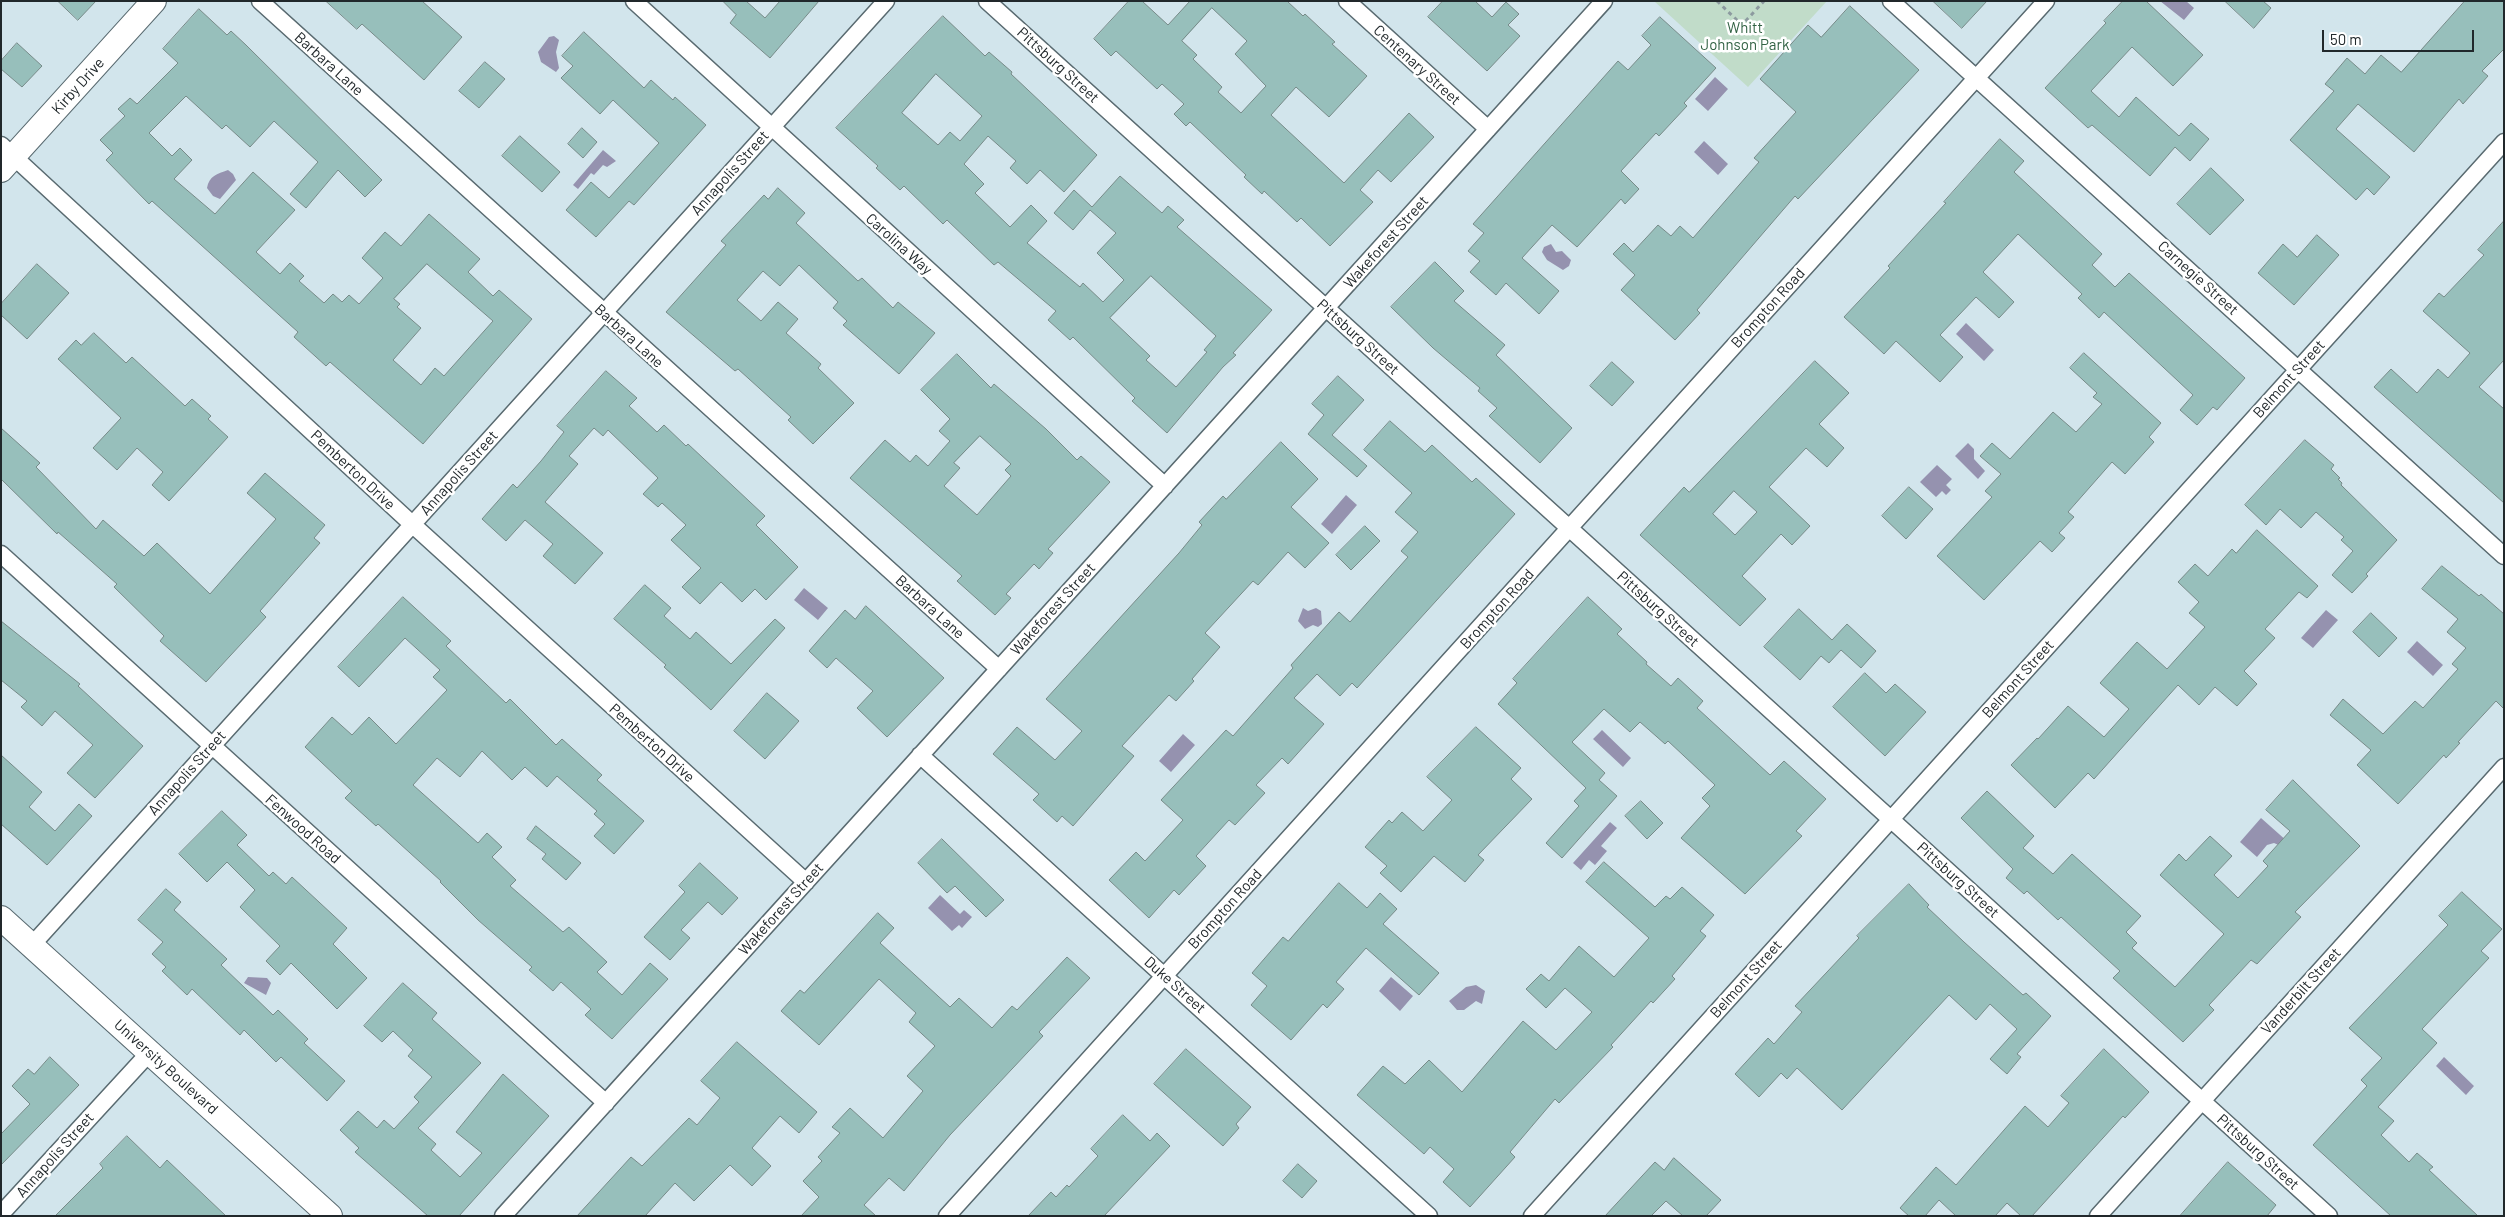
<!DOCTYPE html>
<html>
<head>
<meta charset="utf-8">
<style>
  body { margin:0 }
  #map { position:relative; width:2505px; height:1217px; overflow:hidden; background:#d2e5ec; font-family:Barlow,sans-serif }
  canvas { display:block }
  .frame { position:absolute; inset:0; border:2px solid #21282b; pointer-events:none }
  .scale { position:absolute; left:2322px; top:30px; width:152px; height:22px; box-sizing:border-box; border:2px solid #21282b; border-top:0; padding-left:6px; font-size:15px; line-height:18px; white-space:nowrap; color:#21282b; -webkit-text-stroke:4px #fff; paint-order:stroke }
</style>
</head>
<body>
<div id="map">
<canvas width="2505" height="1217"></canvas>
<div class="frame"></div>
<div class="scale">50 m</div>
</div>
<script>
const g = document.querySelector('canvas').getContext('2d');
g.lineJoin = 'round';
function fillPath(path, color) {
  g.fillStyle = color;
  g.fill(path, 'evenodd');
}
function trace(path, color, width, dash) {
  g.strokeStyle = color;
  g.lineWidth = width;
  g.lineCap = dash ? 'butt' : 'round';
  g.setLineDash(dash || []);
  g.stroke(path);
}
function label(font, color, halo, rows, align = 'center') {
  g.font = font + ' Barlow,sans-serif';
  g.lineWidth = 5;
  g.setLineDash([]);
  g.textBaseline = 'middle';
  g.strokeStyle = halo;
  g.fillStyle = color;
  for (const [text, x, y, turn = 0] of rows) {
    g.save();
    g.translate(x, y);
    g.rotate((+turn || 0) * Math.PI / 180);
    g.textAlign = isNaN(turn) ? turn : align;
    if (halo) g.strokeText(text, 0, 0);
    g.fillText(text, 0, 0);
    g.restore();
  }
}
fillPath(new Path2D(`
  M1654,1H1827L1748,87Z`), '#c1dcc9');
fillPath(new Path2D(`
  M2160,1H2186L2194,8L2184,20Z
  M554,36L559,40L556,52L559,68L556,72L541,62L538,52L549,37Z
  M1715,77L1728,89L1708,111L1695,99Z
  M1704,141L1728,164L1718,175L1694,152Z
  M603,150L616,161L607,167L603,165L594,175L591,173L578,189L573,185Z
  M228,170L233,174L236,180L220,199L213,196L207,188C209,176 217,174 228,170Z
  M1551,244L1556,252L1562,251L1571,260L1569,266L1563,270L1547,260L1542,252L1544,247Z
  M1966,323L1994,350L1984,361L1956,334Z
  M1968,443L1974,449V459L1985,471L1978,479L1955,456Z
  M1937,465L1952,479L1946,485L1951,490L1946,495L1942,491L1936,497L1920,482Z
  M1346,495L1357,505L1332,534L1321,524Z
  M804,588L828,608L818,620L794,600Z
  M1303,608L1308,611L1316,608L1321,611L1322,624L1318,627L1313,625L1305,629L1298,621Z
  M2326,610L2338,620L2313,648L2301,638Z
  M2417,641L2443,665L2433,676L2407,652Z
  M1602,730L1631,758L1623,767L1593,739Z
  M1183,734L1195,745L1171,772L1159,761Z
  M2261,818L2288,842L2283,847L2274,843L2267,845L2257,857L2240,842Z
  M1610,822L1617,828L1601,846L1607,851L1595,865L1589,860L1581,870L1573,863Z
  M940,895L960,914L964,910L972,917L962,928L959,925L952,931L928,908Z
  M248,977L267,978L271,983L266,995L244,983Z
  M1391,977L1413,996L1400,1011L1379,991Z
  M1476,985L1485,991L1482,1004L1476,1001L1464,1010H1457L1449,1001L1466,987Z
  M2444,1057L2474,1086L2466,1095L2436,1066Z`), '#9592af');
const building = new Path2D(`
  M58,1H96L78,20Z
  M326,1H422L462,37L424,80L362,24L357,29Z
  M723,1H746L765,18L780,1H819L770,58L730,23L736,15Z
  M1129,1H1142L1168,25L1190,1H1287L1303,16L1305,14L1335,42L1332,44L1367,76L1329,117L1296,87L1271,115L1344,183L1409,113L1434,137L1391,182L1378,170L1360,190L1373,202L1330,246L1301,218L1297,222L1264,191L1262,194L1244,177L1246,175L1190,122L1186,126L1174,114L1184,104L1162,84L1157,89L1116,51L1111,56L1094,39ZM1212,8L1247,41L1235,54L1266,86L1241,113L1218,92L1222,87L1193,59L1197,55L1182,41Z
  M1443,1H1475L1492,17L1506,2L1519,14L1508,25L1520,36L1487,71L1428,17Z
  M1933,1H1987L1962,28Z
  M2123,1H2146L2203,55L2173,86L2132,47L2091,91L2119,117L2136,97L2179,136L2191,123L2209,139L2190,161L2175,147L2150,176L2092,125L2088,128L2045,88L2106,23L2104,21Z
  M2225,1H2263L2271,8L2254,28Z
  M2465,1H2504V49L2482,71L2488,76L2463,104L2459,99L2414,152L2358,104L2336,129L2390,177L2374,195L2367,188L2356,200L2290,140L2334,91L2325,84L2347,58L2365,74L2381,55L2401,72Z
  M1850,6L1919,70L1798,199L1795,196L1697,310L1700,313L1675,340L1621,290L1635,275L1613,254L1624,243L1633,252L1658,225L1671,236L1680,226L1693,238L1759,162L1754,158L1796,112L1760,79L1808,25L1821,37Z
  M199,9L227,35L231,31L246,45L382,180L365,197L338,170L306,208L290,194L318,162L274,121L250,147L226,125L222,129L186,96L149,133L172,156L180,148L192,160L174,179L215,214L253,172L295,210L256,252L280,274L290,263L304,276L299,281L324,303L333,294L342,302L349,295L359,304L383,278L362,258L385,232L401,246L429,214L480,259L468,272L493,296L499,290L532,319L423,444L330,362L326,366L294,337L298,332L152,201L149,204L106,160L113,153L100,140L125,116L118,109L130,98L137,104L178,63L163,49ZM427,264L493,321L444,376L435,368L421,385L393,360L421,328L397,307L400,304L394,299Z
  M943,16L985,56L989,52L1012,72L1011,74L1097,155L1064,192L1040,170L1027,184L1010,168L1016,161L988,136L964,164L984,184L975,193L1010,227L1031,205L1047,221L1027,243L1080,287L1083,283L1103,302L1124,280L1097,253L1116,233L1090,210L1073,230L1054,213L1074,190L1092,207L1120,176L1162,213L1168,206L1184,220L1177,227L1272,310L1233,353L1236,355L1223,367L1167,433L1132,401L1135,398L1073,337L1070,340L1048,320L1056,311L998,262L994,265L947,220L943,224L904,186L900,190L876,168L878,166L836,128ZM936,74L982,116L960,141L950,132L938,145L902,113ZM1151,276L1216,336L1204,350L1207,352L1176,387L1146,360L1150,356L1110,318Z
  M1660,17L1716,68L1684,103L1687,106L1659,136L1656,133L1621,171L1639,189L1625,204L1621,199L1577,247L1552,225L1522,258L1559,291L1539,314L1506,283L1496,295L1470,272L1480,261L1468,251L1484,233L1473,224L1618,61L1628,70L1651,45L1642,36Z
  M584,32L644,88L651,80L673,100L675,97L706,125L634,205L629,201L596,237L566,210L591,182L609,198L659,143L613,100L600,114L561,78L573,66L562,56Z
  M17,43L42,66L22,87L1,69V61Z
  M485,62L505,79L479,108L459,91Z
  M582,128L597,142L583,158L568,144Z
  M520,136L560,172L542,192L502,156Z
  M2000,139L2024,161L2014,172L2102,254L2092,265L2115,287L2129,273L2245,378L2217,410L2213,407L2197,425L2180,410L2193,395L2104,312L2099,318L2078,298L2082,294L2018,234L1983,272L2014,302L1999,318L1976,297L1940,335L1963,357L1940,382L1896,341L1884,354L1844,317L1890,268L1888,266L1946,203L1944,202Z
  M2211,168L2244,200L2210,235L2177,204Z
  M778,188L805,213L796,223L858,281L862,278L893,308L898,302L935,333L899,374L843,325L847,321L833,308L838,302L799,265L780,286L763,271L737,300L761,321L778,302L798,319L786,333L821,364L818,368L854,403L813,444L788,420L791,417L738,369L735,371L666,312L726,245L721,241L764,195L768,199Z
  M2504,221V360L2479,387L2504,409V503L2374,387L2391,369L2417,393L2438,369L2448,378L2470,353L2423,311L2439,293L2444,297L2484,255L2478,250Z
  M2317,235L2339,255L2294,305L2258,273L2283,244L2297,257Z
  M1435,262L1464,291L1454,301L1505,345L1496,355L1572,428L1540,463L1489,416L1497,408L1478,391L1480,388L1433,348L1391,307Z
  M37,264L69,293L27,339L1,315V304Z
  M94,333L126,363L132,357L185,406L192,399L211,416L208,419L228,437L169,501L152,485L163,472L137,448L117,470L93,448L121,418L58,359L76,340L81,345Z
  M2084,353L2161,423L2149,437L2154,442L2125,474L2112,462L2068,512L2074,517L2059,533L2065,538L2052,552L2040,541L1984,600L1937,556L1992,497L1985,491L2001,474L1980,456L1992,443L2010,459L2053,412L2076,432L2102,404L2093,397L2097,393L2070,368Z
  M957,354L991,388L994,384L1046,429L1077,460L1081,456L1110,482L1048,549L1053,553L1039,569L1034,564L1006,594L1011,598L995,615L957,581L962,576L850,478L885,440L910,462L916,455L928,466L950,441L939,431L950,419L921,390ZM980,436L1011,464L1005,470L1011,476L977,515L944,486L960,468L954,463Z
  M1815,361L1849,393L1819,424L1844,448L1827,467L1806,448L1769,487L1810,526L1792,545L1781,534L1742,576L1766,599L1740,626L1640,535L1684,487L1689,492ZM1734,491L1757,512L1735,535L1713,514Z
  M1612,362L1634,382L1612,406L1590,386Z
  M606,371L637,398L629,406L657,432L664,425L686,446L688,444L765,516L756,525L798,567L766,600L755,589L742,602L721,582L700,604L682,587L701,568L671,540L686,525L662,503L658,507L643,494L658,478L608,430L603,436L594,428L569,456L578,464L545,502L603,553L575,584L543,556L553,544L525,520L506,541L482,519L513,484L517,488L541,461L564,432L557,426Z
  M1338,376L1364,400L1332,435L1367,466L1357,477L1308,434L1324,415L1312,404Z
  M1390,421L1425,452L1432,445L1472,482L1476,478L1515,514L1357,688L1352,683L1340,696L1317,674L1294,698L1324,724L1288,764L1282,758L1256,785L1265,793L1235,825L1229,820L1196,856L1206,866L1179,895L1174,890L1149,918L1109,880L1136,852L1145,861L1183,820L1161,800L1226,730L1233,736L1293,668L1291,665L1339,612L1350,622L1408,557L1401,551L1418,532L1395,512L1412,493L1364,450Z
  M1,428L40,463L36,467L96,529L103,520L144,556L157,543L210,594L276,519L247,493L265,473L325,525L314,538L320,543L260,611L266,617L206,682L160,641L164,636L114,587L117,584L58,532L57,534L1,479Z
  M2305,440L2334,465L2331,469L2340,478L2338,479L2342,483L2341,485L2397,540L2366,574L2368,576L2352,593L2332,575L2353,551L2341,540L2344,537L2316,512L2301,528L2280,509L2266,525L2245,505Z
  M1281,442L1318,479L1291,507L1329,543L1305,568L1288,552L1258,585L1253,581L1205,633L1220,647L1192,679L1194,681L1176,701L1169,695L1122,746L1134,756L1073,826L1062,816L1057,822L1033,800L1039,794L993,754L1017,727L1055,760L1082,731L1046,699L1179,553L1202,525L1199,522L1223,496L1226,499Z
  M1909,487L1933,509L1906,539L1882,516Z
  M1365,526L1380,541L1351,570L1336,555Z
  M2257,530L2318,586L2307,598L2299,592L2265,629L2275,638L2244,671L2257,684L2237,706L2215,687L2199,705L2178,685L2094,779L2088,773L2055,808L2011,765L2037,738L2038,739L2068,706L2104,737L2129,709L2100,683L2137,642L2167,669L2205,627L2189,613L2199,602L2178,582L2195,564L2208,576L2232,549L2236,553Z
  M2442,566L2479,596L2481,594L2504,614V709L2496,701L2458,742L2460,743L2446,758L2444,755L2398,804L2357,765L2371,750L2330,715L2343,699L2383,734L2415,701L2423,708L2458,669L2452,664L2466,648L2447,632L2458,619L2422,589Z
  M645,585L671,608L664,616L690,639L696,632L731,664L775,619L785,628L711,710L664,667L666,665L614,619Z
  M403,597L451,641L446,646L506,703L510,699L556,745L562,739L602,775L597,780L644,821L614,854L594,836L605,824L594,814L597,811L557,776L547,787L525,767L512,780L482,751L460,777L437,758L413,785L478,843L487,833L502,847L492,857L516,880L510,886L563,932L569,927L607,962L597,972L622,995L650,963L668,979L612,1039L585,1015L591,1009L561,982L553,991L529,970L532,967L478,920L440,882L441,881L378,824L376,826L345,798L352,791L305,747L332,717L352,735L369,717L396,744L447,690L433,677L440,670L405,638L359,687L338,667Z
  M1588,597L1622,629L1617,634L1647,662L1646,664L1671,686L1678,678L1703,701L1697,708L1770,775L1784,761L1826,799L1796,831L1802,836L1745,894L1681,838L1710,806L1702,798L1715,785L1668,741L1665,744L1640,722L1630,732L1604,709L1572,742L1605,773L1599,780L1617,796L1562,858L1546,843L1579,806L1574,801L1586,788L1498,704L1517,683L1513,679Z
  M866,606L944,678L887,737L857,708L873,691L836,658L827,668L809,651L845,610L855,619Z
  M1799,609L1832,640L1847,624L1876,651L1861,668L1841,650L1829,663L1821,656L1800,680L1764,647Z
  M2371,613L2397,638L2379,657L2353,632Z
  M1,621L80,684L78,686L143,746L95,798L67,773L93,745L55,711L42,726L21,707L27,701L1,680Z
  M1865,673L1886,693L1895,684L1926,712L1885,756L1833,707Z
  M767,693L799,721L765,759L734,731Z
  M1476,727L1521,768L1511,779L1532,799L1478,855L1484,860L1465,882L1434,856L1401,892L1380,873L1387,866L1365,847L1389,820L1392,823L1402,812L1423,831L1452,800L1427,777Z
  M1,755L42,792L29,807L55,831L79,804L92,816L47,865L1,824Z
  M2293,780L2360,846L2295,912L2301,917L2257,964L2251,960L2209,1005L2214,1010L2183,1042L2113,978L2120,971L2061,917L2058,920L2027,891L2024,894L2006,878L2013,869L1961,818L1987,791L2034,836L2023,848L2053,874L2072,854L2141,916L2126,932L2137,943L2132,948L2175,987L2224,934L2160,875L2179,854L2186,861L2210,836L2232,856L2214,875L2238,898L2268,866L2263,861L2290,831L2266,810Z
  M1641,801L1663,823L1647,839L1625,816Z
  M222,811L247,835L237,845L269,876L273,872L286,884L292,877L347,928L333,944L367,978L337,1009L291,963L280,975L266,961L280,946L240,907L255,890L227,862L207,882L179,854Z
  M536,826L581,863L566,880L542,859L546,854L527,839Z
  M942,839L1004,900L986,917L955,886L947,893L918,863Z
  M1604,862L1655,907L1666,896L1670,899L1682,887L1714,915L1700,931L1706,936L1672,976L1675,979L1653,1003L1651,1001L1611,1045L1613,1047L1559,1103L1555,1099L1510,1152L1515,1157L1470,1207L1443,1182L1454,1169L1430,1147L1424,1154L1357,1095L1383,1066L1405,1084L1429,1060L1462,1092L1523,1021L1556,1050L1592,1012L1565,988L1546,1008L1526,989L1541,974L1549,981L1579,946L1614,977L1649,938L1586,882Z
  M700,863L738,898L722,915L708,902L681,930L690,938L670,960L644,937L685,892L679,886Z
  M1339,883L1367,908L1380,893L1397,909L1383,924L1439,973L1419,995L1366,948L1336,982L1344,989L1327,1008L1323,1004L1291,1040L1251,1005L1267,986L1252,973L1283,937L1288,941Z
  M1909,884L1929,905L1927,907L1964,942L2023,995L2026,993L2051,1016L2017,1054L2021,1057L2007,1074L1990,1059L2017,1029L1990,1004L1976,1020L1949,995L1842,1110L1797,1068L1787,1079L1781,1073L1759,1097L1735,1074L1768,1038L1774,1044L1802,1012L1795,1006L1859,938L1857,936Z
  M166,889L181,902L174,910L227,959L221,965L273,1015L278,1010L308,1039L304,1043L345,1081L327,1101L281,1057L276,1062L244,1030L240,1035L192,989L187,995L162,971L166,967L152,954L163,942L138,920Z
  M2462,892L2502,929L2481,951L2489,958L2422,1029L2437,1043L2378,1107L2394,1121L2381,1135L2409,1162L2417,1153L2433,1167L2429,1170L2478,1216H2391L2313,1145L2367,1086L2361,1080L2382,1058L2349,1028L2448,925L2439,916Z
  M878,913L894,928L880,943L950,1007L959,998L992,1028L1012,1006L1017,1010L1067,957L1090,978L1039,1032L1043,1036L950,1135L904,1191L889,1178L864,1205L876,1216H801L819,1197L803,1181L822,1161L818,1157L840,1133L832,1127L850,1108L883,1138L923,1091L907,1076L935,1046L909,1022L916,1013L879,979L819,1045L781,1011L800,990L804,993Z
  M403,983L437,1013L432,1019L481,1063L418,1128L436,1144L431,1150L460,1177L482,1153L456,1132L503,1074L549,1116L459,1216H428L355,1152L359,1148L340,1130L358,1111L377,1128L384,1120L394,1129L419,1102L414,1097L432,1077L408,1056L413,1050L393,1031L382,1042L364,1026Z
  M737,1042L817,1112L799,1133L780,1116L752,1148L771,1166L752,1186L730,1165L694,1201L675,1183L645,1216H577L631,1157L642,1166L689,1118L697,1125L720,1098L701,1081Z
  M1186,1049L1251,1107L1236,1124L1239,1128L1223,1146L1154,1084Z
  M2104,1049L2149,1092L2125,1118L2123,1116L2032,1216H2021L2007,1203L1995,1216H1956L1939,1200L1925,1216H1909L1900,1208L1936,1167L1956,1185L2025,1106L2048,1127L2069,1103L2061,1096Z
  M50,1057L79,1085L1,1165V1134L30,1104L12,1086L28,1069L34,1074Z
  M1123,1115L1150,1141L1157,1133L1170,1146L1104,1216H1028L1051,1192L1056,1197L1067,1185L1069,1187L1098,1156L1091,1149Z
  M127,1136L160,1168L167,1160L226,1216H55L103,1168L100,1164Z
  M1674,1158L1721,1200L1706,1216H1683L1666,1201L1651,1216H1605L1655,1162L1664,1170Z
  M2228,1162L2276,1205L2267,1216H2180Z
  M1298,1164L1317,1181L1302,1198L1283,1181Z`);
fillPath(building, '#97bfbb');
trace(building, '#778a88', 1);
const minor = new Path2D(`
  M260,1L999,669
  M634,1L1165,486
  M987,1L2329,1216
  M1347,1L1488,129
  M1891,1L2504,556
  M1,145L412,524L806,882
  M1,554L606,1103
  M920,755L1429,1216
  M32,945L886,1
  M1,1214L150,1052
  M503,1216L1604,1
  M947,1216L2046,1
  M1532,1216L2504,142
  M2098,1216L2504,767`);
const secondary = new Path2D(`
  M1,170L154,1
  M1,918L330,1216`);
trace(minor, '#596a70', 19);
trace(secondary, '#596a70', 26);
trace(new Path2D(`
  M1717,1L1742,25L1764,1`), '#8c9a9f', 3, [4, 4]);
trace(minor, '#fff', 16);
trace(secondary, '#fff', 24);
label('15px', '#326244', '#fff', [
  ["Whitt",1745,28],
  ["Johnson Park",1745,45]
]);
label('15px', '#21282b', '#fff', [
  ["Barbara Lane",329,64,42],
  ["Pittsburg Street",1058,65,42],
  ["Centenary Street",1417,65,42],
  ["Kirby Drive",78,86,-48],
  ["Annapolis Street",730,173,-48],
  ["Wakeforest Street",1386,242,-48],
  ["Carolina Way",899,244,42],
  ["Carnegie Street",2198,278,42],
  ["Brompton Road",1768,308,-48],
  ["Barbara Lane",629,336,42],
  ["Pittsburg Street",1358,337,42],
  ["Belmont Street",2289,379,-48],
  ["Pemberton Drive",353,470,43],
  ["Annapolis Street",459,473,-48],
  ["Barbara Lane",930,607,42],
  ["Wakeforest Street",1053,609,-48],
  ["Brompton Road",1497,609,-48],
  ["Pittsburg Street",1658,609,42],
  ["Belmont Street",2018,679,-48],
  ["Pemberton Drive",652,743,42],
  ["Annapolis Street",187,773,-48],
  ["Fenwood Road",303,829,42],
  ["Pittsburg Street",1958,880,42],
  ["Wakeforest Street",781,909,-48],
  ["Brompton Road",1225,909,-48],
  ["Belmont Street",1746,979,-48],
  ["Duke Street",1175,985,42],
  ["Vanderbilt Street",2301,991,-48],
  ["University Boulevard",166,1067,42],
  ["Pittsburg Street",2258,1152,42],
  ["Annapolis Street",55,1155,-48]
]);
</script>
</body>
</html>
